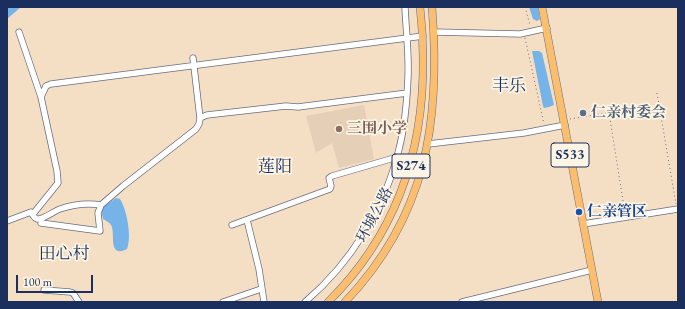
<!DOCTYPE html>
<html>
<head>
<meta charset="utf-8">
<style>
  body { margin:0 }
  #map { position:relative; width:685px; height:309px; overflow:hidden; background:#f5dfc4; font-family:"EB Garamond",serif }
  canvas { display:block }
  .frame { position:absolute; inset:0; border:8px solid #1b2f5e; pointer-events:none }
  .scale { position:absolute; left:16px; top:275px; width:77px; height:18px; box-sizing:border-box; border:2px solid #1b2f5e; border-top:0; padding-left:5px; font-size:12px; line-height:14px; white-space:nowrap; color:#1b2f5e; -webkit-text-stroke:3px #fcf5e5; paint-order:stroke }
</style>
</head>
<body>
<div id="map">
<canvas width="685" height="309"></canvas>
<div class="frame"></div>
<div class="scale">100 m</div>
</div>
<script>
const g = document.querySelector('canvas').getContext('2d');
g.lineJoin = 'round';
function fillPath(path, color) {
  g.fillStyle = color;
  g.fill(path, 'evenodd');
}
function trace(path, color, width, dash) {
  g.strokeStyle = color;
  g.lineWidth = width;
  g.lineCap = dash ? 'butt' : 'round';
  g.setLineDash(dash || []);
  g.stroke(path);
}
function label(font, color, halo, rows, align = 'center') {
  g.font = font + ' "EB Garamond","Noto Serif SC",serif';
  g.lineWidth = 3.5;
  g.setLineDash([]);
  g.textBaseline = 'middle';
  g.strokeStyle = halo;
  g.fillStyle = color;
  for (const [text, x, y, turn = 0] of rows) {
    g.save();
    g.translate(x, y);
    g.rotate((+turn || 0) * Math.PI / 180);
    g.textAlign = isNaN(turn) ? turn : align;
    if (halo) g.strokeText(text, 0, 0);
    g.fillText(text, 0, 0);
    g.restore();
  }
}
fillPath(new Path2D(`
  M364,105L374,159L339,168L332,143L316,153L306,116Z`), '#e6cfb7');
fillPath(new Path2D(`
  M7,7H21L7,19Z
  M529,7H538L540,19L537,21L533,19Z
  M532,51H539L542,53L554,105L549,107L544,108L543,106Z
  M116,198L120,199C127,210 132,237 127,249C107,259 116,232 111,225C109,222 106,221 103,219L101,208Z`), '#76b3e8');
const minor = new Path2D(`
  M19,32L41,97L57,171L58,183L33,214
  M434,32L520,34L547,28
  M41,97L46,86L51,84L423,36
  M200,118L207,115L286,106L298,107L407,93
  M428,144L524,133L565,125
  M247,220L259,269L264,302
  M7,221L31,212C32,214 34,218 37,219C43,220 54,211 60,209C72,205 88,203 101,205
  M41,223L100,231L98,213L101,205L123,186L196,129L199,124L200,118L193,58
  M583,224L678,209
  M232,225L330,189L331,186L329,178L332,176L394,158H413
  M44,290L70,292L73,293L79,302
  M223,302L261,289
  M305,302C351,263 385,208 399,149C405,126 407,101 408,77C409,53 406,30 405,7
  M462,302L592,270`);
const major = new Path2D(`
  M542,7L598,302
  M328,302C396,235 424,153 423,59C423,41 422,24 420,7
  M345,302C427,216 441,121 432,7`);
trace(minor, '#676d82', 7);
trace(major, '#676d82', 8);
trace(new Path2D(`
  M525,7L530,25
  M525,38L544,124
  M657,93L676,204
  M609,113L625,213
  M570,119L636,108`), '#676d82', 1, [1, 3]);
trace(minor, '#fff', 5.5);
trace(major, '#fbbd6e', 7);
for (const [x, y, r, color] of [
  [583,113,4,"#5c6f8a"],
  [339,129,4,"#8d6e63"],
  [579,212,4,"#1a4fb4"]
]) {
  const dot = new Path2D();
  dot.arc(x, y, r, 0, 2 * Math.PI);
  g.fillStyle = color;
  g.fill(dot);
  trace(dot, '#fcf5e5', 1.5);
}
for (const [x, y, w] of [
  [570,155,38],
  [411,166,38]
]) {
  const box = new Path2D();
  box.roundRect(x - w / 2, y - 12, w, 24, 3);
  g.fillStyle = '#fcf5e5';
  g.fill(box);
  trace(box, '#1b2f5e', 1);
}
label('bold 14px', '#1b2f5e', null, [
  ["S533",570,155],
  ["S274",411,166]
]);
label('bold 15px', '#4e5e75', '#fcf5e5', [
  ["仁亲村委会",591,113]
], 'left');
label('bold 15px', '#785e54', '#fcf5e5', [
  ["三围小学",347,129]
], 'left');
label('bold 15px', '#164399', '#fcf5e5', [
  ["仁亲管区",587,212]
], 'left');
label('15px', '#1b2f5e', '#fcf5e5', [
  ["环城公路",375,215,-62]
]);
label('17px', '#1b2f5e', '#fcf5e5', [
  ["丰乐",509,86],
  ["莲阳",275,167],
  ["田心村",64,254]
]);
</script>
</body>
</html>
